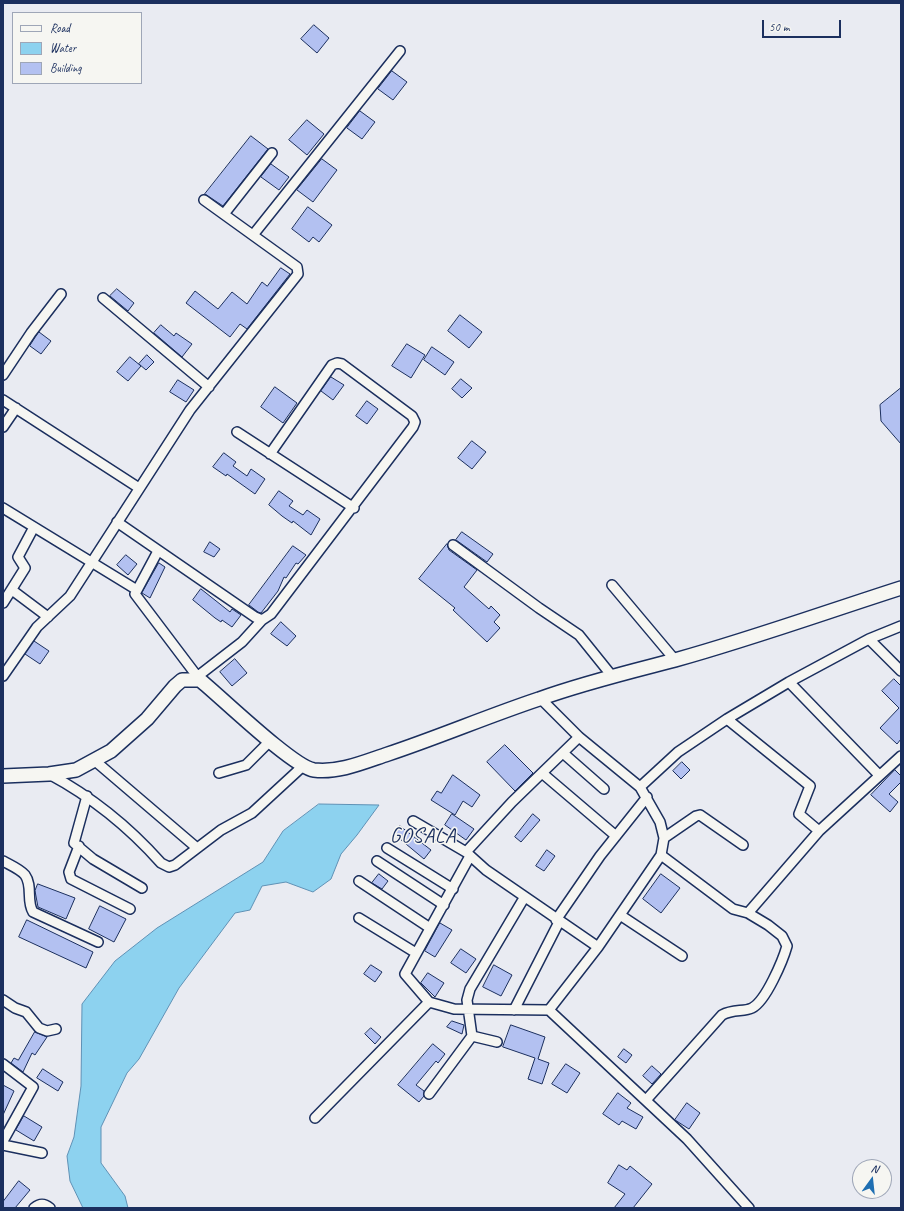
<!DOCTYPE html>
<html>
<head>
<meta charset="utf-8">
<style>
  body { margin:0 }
  #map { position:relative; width:904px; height:1211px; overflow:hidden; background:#e9ebf2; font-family:Caveat,sans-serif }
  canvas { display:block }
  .frame { position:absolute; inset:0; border:4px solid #1b2f5e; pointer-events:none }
  .legend { position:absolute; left:12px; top:12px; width:130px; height:72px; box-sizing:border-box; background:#f6f6f2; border:1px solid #9ea6b7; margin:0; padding:5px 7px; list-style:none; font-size:12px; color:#1b2f5e }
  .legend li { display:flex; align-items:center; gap:8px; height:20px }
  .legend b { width:20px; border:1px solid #9ea6b7 }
  .north { position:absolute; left:852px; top:1159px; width:40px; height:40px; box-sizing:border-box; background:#f6f6f2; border:1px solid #9ea6b7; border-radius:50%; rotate:15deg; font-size:11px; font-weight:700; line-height:16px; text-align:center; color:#1b2f5e }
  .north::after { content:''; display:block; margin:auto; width:14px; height:18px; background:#1f6fb2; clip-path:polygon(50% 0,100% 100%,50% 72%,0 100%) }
  .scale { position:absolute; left:762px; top:20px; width:79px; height:18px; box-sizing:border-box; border:2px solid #1b2f5e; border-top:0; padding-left:5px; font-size:12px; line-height:14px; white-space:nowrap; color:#1b2f5e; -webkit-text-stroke:3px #f6f6f2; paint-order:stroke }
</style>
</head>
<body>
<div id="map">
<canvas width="904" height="1211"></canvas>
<div class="frame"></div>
<ul class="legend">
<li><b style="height:5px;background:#f6f6f2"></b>Road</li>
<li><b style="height:11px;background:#8dd2ef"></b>Water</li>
<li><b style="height:11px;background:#b3c1f1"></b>Building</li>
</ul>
<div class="north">N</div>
<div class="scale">50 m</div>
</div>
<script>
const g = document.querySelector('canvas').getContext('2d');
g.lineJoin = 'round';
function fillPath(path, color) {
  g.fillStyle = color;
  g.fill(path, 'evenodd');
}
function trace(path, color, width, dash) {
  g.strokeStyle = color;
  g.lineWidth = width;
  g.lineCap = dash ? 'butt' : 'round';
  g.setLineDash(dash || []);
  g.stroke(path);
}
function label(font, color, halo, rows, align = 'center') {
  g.font = font + ' Caveat,sans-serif';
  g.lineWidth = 3;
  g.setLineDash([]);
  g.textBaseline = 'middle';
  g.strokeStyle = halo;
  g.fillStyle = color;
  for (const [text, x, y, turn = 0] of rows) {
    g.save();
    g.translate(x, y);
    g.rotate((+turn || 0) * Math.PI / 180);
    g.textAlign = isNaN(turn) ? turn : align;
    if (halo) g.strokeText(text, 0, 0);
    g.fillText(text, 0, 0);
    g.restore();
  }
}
const water = new Path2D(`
  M319,804L379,805L357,835L341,854L331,879L313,892L286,882L262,886L250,910L235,913L179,988L139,1059L127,1073L101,1127V1163L125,1196L128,1208H83L70,1181L67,1156L74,1137L81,1086L82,1004L115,961L157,928L263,862L283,831Z`);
fillPath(water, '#8dd2ef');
trace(water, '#5f91b5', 1);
const building = new Path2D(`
  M314,25L329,38L317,53L301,39Z
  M392,71L407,82L393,100L378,89Z
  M360,111L375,122L362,139L347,128Z
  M307,120L324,134L307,155L289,140Z
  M251,136L268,149L223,206L205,194Z
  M322,159L337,170L313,202L297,190Z
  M271,164L289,177L279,190L261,177Z
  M308,207L332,225L319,242L313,237L309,242L292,229Z
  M281,268L290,274L247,329L240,324L230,337L186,303L195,291L218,309L232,292L247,304L262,282L267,286Z
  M117,289L134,303L128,311L110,296Z
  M460,315L482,332L469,348L448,331Z
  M161,325L174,336L176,333L192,344L182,357L154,333Z
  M39,332L51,341L41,354L30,346Z
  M407,344L425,355L411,378L392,366Z
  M432,347L454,362L445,375L424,360Z
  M147,355L154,362L146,370L139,364Z
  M130,357L141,366L128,381L117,372Z
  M331,377L344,385L333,400L321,391Z
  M461,379L472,388L462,398L452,389Z
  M178,380L194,390L186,402L170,392Z
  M275,387L297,403L283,423L261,407Z
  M901,388V444L881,421L880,405Z
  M367,401L378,409L367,424L356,416Z
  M472,441L486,452L472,469L458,458Z
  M224,453L236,462L233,466L247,476L251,469L265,479L255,494L227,474L226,476L213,467Z
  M279,491L293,501L289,506L303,515L307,510L320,519L311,535L293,521L292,523L282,516L269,505Z
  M462,532L493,554L487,562L456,540Z
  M210,542L220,549L214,557L204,552Z
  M447,544L449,550L477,570L464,587L489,609L491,606L500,615L494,622L500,628L487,642L453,610L455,608L419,579Z
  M293,546L306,555L298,564L296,563L286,578L284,577L278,591L261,613L258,612L249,605Z
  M126,555L137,564L128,575L117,565Z
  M159,563L165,567L150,598L142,593Z
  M201,589L230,612L232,609L241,615L232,627L222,620L221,622L215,618L193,600Z
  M281,622L296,636L287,646L271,634Z
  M34,641L49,651L40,664L25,654Z
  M235,659L247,673L232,686L220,672Z
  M894,679L901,686V739L897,744L880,728L899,708L882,691Z
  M505,745L533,773L515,791L487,762Z
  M682,762L690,770L681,779L673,771Z
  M895,770L901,776V782L889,794L898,802L890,812L871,795Z
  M453,775L480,795L472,807L463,801L455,815L431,800L437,791L441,793Z
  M452,814L474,829L466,840L445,825Z
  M533,814L540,820L521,842L515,837Z
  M400,826L431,850L424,859L394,834Z
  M547,850L555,856L544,871L536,866Z
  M379,874L388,881L382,889L372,883Z
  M661,874L680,888L661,913L643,899Z
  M38,884L75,898L66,919L38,907L35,891Z
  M100,906L126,919L114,942L89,929Z
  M27,920L93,952L86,968L19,937Z
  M440,923L452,930L435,957L425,951Z
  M461,949L476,959L466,973L451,963Z
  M371,965L382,972L375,982L364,974Z
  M494,965L512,975L501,996L483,987Z
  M428,973L444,983L435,997L421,983Z
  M452,1021L464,1025L462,1034L447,1027Z
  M511,1025L545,1037L538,1059L549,1063L542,1084L528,1079L535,1058L503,1047Z
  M371,1028L381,1037L375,1044L365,1034Z
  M35,1032L47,1037L35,1055L32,1053L23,1072L11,1063L14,1058L18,1060Z
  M433,1044L445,1054L438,1063L436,1061L416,1085L424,1091V1096L419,1102L398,1085Z
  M624,1049L632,1055L626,1063L618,1057Z
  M566,1064L580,1073L567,1093L552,1084Z
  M652,1066L661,1074L652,1084L643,1076Z
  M43,1069L63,1082L58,1091L37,1078Z
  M3,1085L14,1091L3,1115Z
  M618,1093L631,1103L627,1108L643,1117L636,1129L622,1121L619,1125L603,1114Z
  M687,1103L700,1113L689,1129L675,1120Z
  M24,1116L42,1127L34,1141L16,1130Z
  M619,1165L627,1170L630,1166L652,1184L633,1208H614L625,1194L608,1183Z
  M19,1181L30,1190L15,1208H3V1202Z`);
fillPath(building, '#b3c1f1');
trace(building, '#1b2f5e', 1);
const street = new Path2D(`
  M224,214L272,153
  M253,235L400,51
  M103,298L209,387
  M3,375L31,333L61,294
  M3,400L139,488
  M3,427L16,408
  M237,432L354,508
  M3,508L137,590
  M117,522L255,617L262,620L271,614L413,427L415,422L412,416L342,364L337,363L332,365L270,454
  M453,545L539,608L579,635L612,676
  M158,551L135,594L200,680
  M612,585L675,660
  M12,590L48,617
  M3,603L25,568L18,557L34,527
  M869,639L901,671
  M3,676L37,627L70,596L190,410L298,274L297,267L204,200
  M198,676L242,642L262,620
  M789,682L879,775
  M540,698L579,737L640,787L660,822L664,838L661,855L598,947L549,1010L687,1139L749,1208
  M727,719L810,786L799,814L819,831
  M563,753L604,789
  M94,760L197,848
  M219,773L246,765L270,741
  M542,773L616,836
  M49,774C92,797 129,827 161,863L169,867L175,865L221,830L252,813L303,766
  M640,787L678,752L727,719L789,682L869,639L901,626
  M87,796L74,843L93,859L142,888
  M413,821L466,852L486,870L598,947
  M664,838L696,816L700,815L743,845
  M79,846L69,872L71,879L130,909
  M387,848L453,889
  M466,852L512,802L579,737
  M470,856L405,974L429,1002L454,1009L549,1010
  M3,861C10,865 20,869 25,875C33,886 26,901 33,912L98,942
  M377,861L444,905
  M359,881L430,928
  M748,913L819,831L901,756
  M620,915L682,956
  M359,918L416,953
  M556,920L600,856L647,797
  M3,1000L15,1008L26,1012L39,1028L47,1031L56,1029
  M514,1010L559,922
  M497,1042L472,1036L467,1000L470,989L524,898
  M3,1064L33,1087L3,1141
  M429,1094L472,1036
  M647,1099L722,1015C733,1009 744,1012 752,1008C766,1001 783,960 787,946L782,936L768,925L748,913L733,909L661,855
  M315,1118L429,1002
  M3,1145L42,1153
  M34,1208C40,1203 44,1203 50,1208`);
const secondary = new Path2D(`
  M3,776L49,774L76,770L111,751L147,719L175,686L182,680H200C221,697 293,767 314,770C339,773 364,762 388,754C439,737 488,716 539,699C583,683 629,672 675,660C751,639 826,612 901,588`);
trace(street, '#1b2f5e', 12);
trace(secondary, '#1b2f5e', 16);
trace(street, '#f6f6f2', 9);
trace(secondary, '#f6f6f2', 13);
g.letterSpacing = '1px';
label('21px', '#1b2f5e', '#f6f6f2', [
  ["GOSALA",423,836]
]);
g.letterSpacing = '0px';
</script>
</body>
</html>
